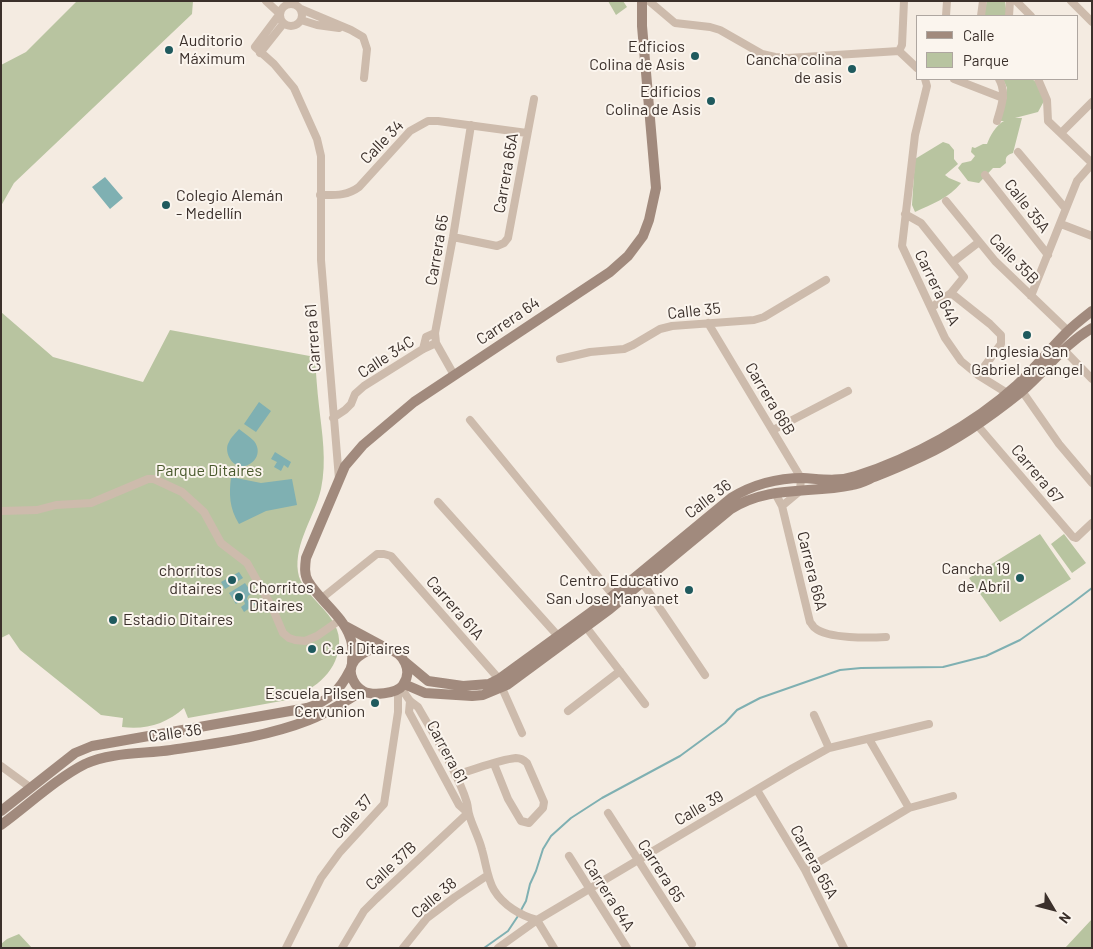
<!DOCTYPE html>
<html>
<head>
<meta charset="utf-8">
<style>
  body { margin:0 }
  #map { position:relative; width:1093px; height:949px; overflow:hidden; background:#f4ebe1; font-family:Barlow,sans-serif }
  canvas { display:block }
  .frame { position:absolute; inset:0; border:2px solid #3b302b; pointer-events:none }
  .legend { position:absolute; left:916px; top:15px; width:162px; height:65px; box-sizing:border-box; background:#fbf5ee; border:1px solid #aea6a0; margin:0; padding:6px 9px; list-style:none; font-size:15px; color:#3b302b }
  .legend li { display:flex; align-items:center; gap:10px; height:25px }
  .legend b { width:25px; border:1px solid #aea6a0 }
  .north { position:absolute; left:1028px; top:884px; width:50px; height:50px; -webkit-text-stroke:4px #fbf5ee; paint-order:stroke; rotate:127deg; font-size:14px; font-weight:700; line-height:20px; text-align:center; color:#3b302b }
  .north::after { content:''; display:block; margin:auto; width:18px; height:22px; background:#3b302b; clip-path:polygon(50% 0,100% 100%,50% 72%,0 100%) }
</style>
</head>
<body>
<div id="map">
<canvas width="1093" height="949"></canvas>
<div class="frame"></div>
<ul class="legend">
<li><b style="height:6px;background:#a18a7d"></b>Calle</li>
<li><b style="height:14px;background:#b8c4a0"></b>Parque</li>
</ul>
<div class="north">N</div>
</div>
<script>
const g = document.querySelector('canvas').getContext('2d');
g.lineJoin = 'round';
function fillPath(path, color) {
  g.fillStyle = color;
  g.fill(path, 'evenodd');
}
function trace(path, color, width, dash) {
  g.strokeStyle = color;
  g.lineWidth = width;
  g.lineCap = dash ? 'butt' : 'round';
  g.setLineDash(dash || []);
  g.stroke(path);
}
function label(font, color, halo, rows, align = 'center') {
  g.font = font + ' Barlow,sans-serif';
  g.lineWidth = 4;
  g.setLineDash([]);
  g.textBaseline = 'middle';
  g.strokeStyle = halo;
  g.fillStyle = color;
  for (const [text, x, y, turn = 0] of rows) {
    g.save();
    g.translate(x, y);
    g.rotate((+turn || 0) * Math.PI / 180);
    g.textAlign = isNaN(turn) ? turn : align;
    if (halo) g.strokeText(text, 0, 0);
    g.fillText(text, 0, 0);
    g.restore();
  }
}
fillPath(new Path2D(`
  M77,1H193L192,14L14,183L1,206V65L26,52Z
  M608,1H623L627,7L616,15Z
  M987,1H1005L1007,16H983Z
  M1003,79H1032L1036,82L1044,101L1038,112L1015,118H1022L1013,153C1007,155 1005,157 1006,163L1000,168H993L979,183L968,181L958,168L962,163L971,161L975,156L971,152L972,147L975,148L983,144H987C990,136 996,125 1004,121H1000L1007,88Z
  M943,142L949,144L954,150V159L958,164L945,175L949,178L961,183C949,198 932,204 915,212L912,205L915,159Z
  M1,312L53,357L143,382L170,330L315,357C316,373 317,389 319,406C322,433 327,461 321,489C315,516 294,543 298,572C301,597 343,614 339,646C336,675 311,691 287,700L188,718L184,708C166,724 146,730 122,727L123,718L101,715L20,650L9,634L1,638Z
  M1040,534L1071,579L1000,622L969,578Z
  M1064,534L1086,563L1072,573L1051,544Z
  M1092,919V948H1065Z
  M19,934L32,948H1V944L7,939Z`), '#b8c4a0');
fillPath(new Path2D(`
  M105,177L123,198L110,209L92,187Z
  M259,402L271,411L256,432L244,424Z
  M239,429C244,433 250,437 254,441C268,459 239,478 229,457C227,453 226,446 229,442C231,437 236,433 239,429Z
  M275,452L291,462L288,468L284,465L281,471L274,467L277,462L271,459Z
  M231,477L261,483L292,479L297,505L266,511L239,524C229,508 229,494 231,477Z
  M239,572L243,578L225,589L221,582Z
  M245,583L252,593L248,596L247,599L249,602L254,599L257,603L244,612L241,607L245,604L244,601H240L236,604L229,593Z`), '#7fb0b2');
trace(new Path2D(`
  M520,912L526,901L530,884L536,871L543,849L551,836L571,818L602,798L680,756L725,723L737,710L760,698L840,670L861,668L943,667L986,656L1020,640L1071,604L1092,588
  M484,948L508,931L518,916`), '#7fb0b2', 2);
trace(new Path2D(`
  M266,1L279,13
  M649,1L675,23L710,27L720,30L762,54L775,57L788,58L899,51
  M904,1L902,45L899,51L917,68
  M1016,1L1031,16
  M1071,1L1092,22
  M280 15a11 11 0 1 1 22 0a11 11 0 1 1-22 0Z
  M301,9L351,30L363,37L367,49L364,78
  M279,15L255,47L274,64L294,88L317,139L321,156V260L339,479
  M946,16L947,1
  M981,16L983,1
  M1009,16L1010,1
  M301,20L317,25L339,28
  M260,53L283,24
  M925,79L927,86L915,135L902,246L945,338L961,361L978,375L1007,393
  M954,79L1003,98
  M1038,79L1047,100L1048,121L1092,163
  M997,121C1001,107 1007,93 999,79
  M1061,133L1092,102
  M1018,152L1065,208
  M985,175L1048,255
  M320,195C335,195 347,196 359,187L410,131L428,121H438L527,133
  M946,201L995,261L1068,331
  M905,214L921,223L964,277L951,293L931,308
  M1061,224L1092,236
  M453,237L497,246L504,243L508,238L534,99
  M953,262L979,242
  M951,293L990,324L1001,335V344L978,375
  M1031,296L1077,181L1092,164
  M708,323L801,478L800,491L782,506
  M423,349L426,337L435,333
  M1063,349L1092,379
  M560,359L590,352L624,349L633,345L660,329L672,326L754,320L764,317L826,280
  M454,375L436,343L435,333L453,237L471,125
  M1022,391L1059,444L1092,483
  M333,418L345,410L351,404L355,394L364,386L423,349L436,343
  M470,420L613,595
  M978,426L1073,537L1076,538L1092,523
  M773,430L848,391
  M775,493L782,506L810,622C812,624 813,627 815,628C828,639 870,638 886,637
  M438,502L558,636
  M1,511L37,510L56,505L91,503L148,479H154L182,492L204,512L221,543L247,563L272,607L283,633L289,638L295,640L305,641L317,636L340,620
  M642,582L705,675
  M322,598L377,554H384L391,556L499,679
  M586,627L645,704
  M401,688L410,701L418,707C434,735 458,773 467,803C468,807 468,810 469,814C472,826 479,837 482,850C486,863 487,878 494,890C503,905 521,916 537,920L554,948
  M502,688L522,733
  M410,701L409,712L459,805L468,813
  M568,711L620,671
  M814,715L829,748
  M869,739L909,808
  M1,766L31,788
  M455,775C474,770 497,760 516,758C521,758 524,760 527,763L544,802L543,808L529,823L521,821L508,799L494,764
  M757,790L805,870L844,948
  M608,813L692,944
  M569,856L627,948
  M805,870L909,808L953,796
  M286,948L321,878L340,852L384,804L398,712V690
  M342,948L364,911L376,899L468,813
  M403,948L427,918L455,897L488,875
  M498,948L537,920L793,768L829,748L929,724`), '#cdbbac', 8);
trace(new Path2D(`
  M345,626L384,647
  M372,649C377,649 383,648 388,649C404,653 413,671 403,685C397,694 372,696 363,691C359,689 355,684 353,680C345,664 359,654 372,649Z
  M404,661L428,681L463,686L489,684L499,679L605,602L731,498C752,485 778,478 803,478C821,479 838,482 856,476C912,458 973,425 1017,385C1034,369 1049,350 1066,333C1074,325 1083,318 1092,311
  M352,664C352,655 354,646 350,637C342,615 320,601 308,581C304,574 305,566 306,558L345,466L363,445L414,402L610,272L628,256L643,236L649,220L656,188L642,26V1
  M404,684L425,693L472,696L483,695L507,685L610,609L731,509C769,485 809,494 852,485C860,484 867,480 874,477C890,471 906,464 923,456C959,439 990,417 1021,392C1046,371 1063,345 1092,328
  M1,811L75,753L92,746L307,708C329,701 340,690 350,670
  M1,825C27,806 57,778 85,764C111,752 143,754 171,750C217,743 266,737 309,720C328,713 345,701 363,691`), '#a18a7d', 10);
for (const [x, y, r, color] of [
  [169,50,5,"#1f5a5e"],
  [695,56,5,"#1f5a5e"],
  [852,69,5,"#1f5a5e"],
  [711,101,5,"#1f5a5e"],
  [166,205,5,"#1f5a5e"],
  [1027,335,5,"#1f5a5e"],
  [1020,578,5,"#1f5a5e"],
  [232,580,5,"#1f5a5e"],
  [689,590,5,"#1f5a5e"],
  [239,597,5,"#1f5a5e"],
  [113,620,5,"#1f5a5e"],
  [312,649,5,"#1f5a5e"],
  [375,703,5,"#1f5a5e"]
]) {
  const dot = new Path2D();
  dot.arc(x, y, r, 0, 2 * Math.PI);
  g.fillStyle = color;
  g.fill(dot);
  trace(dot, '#fbf5ee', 2);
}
label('16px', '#3b302b', '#fbf5ee', [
  ["Auditorio",179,41,"left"],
  ["Máximum",179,59,"left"],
  ["Edficios",685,47],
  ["Colina de Asis",685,65],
  ["Cancha colina",842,60],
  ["de asis",842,78],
  ["Edificios",701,92],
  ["Colina de Asis",701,110],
  ["Colegio Alemán",176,196,"left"],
  ["- Medellín",176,214,"left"],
  ["Inglesia San",1027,352,"center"],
  ["Gabriel arcangel",1027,370,"center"],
  ["Cancha 19",1010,569],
  ["de Abril",1010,587],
  ["chorritos",222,571],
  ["ditaires",222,589],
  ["Centro Educativo",679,581],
  ["San Jose Manyanet",679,599],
  ["Chorritos",249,588,"left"],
  ["Ditaires",249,606,"left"],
  ["Estadio Ditaires",123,620,"left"],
  ["C.a.i Ditaires",322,649,"left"],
  ["Escuela Pilsen",365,694],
  ["Cervunion",365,712]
], 'right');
label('16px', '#3b302b', '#fbf5ee', [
  ["Calle 34",382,142,-46],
  ["Carrera 65A",506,173,-80],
  ["Calle 35A",1027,206,52],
  ["Carrera 65",437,250,-80],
  ["Calle 35B",1014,259,46],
  ["Carrera 64A",937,288,64],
  ["Calle 35",694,311,-6],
  ["Carrera 64",508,321,-34],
  ["Carrera 61",313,338,-94],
  ["Calle 34C",386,357,-33],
  ["Carrera 66B",770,399,59],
  ["Carrera 67",1037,474,50],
  ["Calle 36",708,499,-37],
  ["Carrera 66A",812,571,76],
  ["Carrera 61A",455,608,49],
  ["Calle 36",175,733,-8],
  ["Carrera 61",447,752,62],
  ["Calle 39",699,808,-30],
  ["Calle 37",352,817,-49],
  ["Carrera 65A",814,862,61],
  ["Calle 37B",391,866,-43],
  ["Carrera 65",661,871,57],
  ["Carrera 64A",609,895,58],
  ["Calle 38",434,898,-40]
]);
label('16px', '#4a5a2e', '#fbf5ee', [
  ["Parque Ditaires",209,471]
]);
</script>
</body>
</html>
